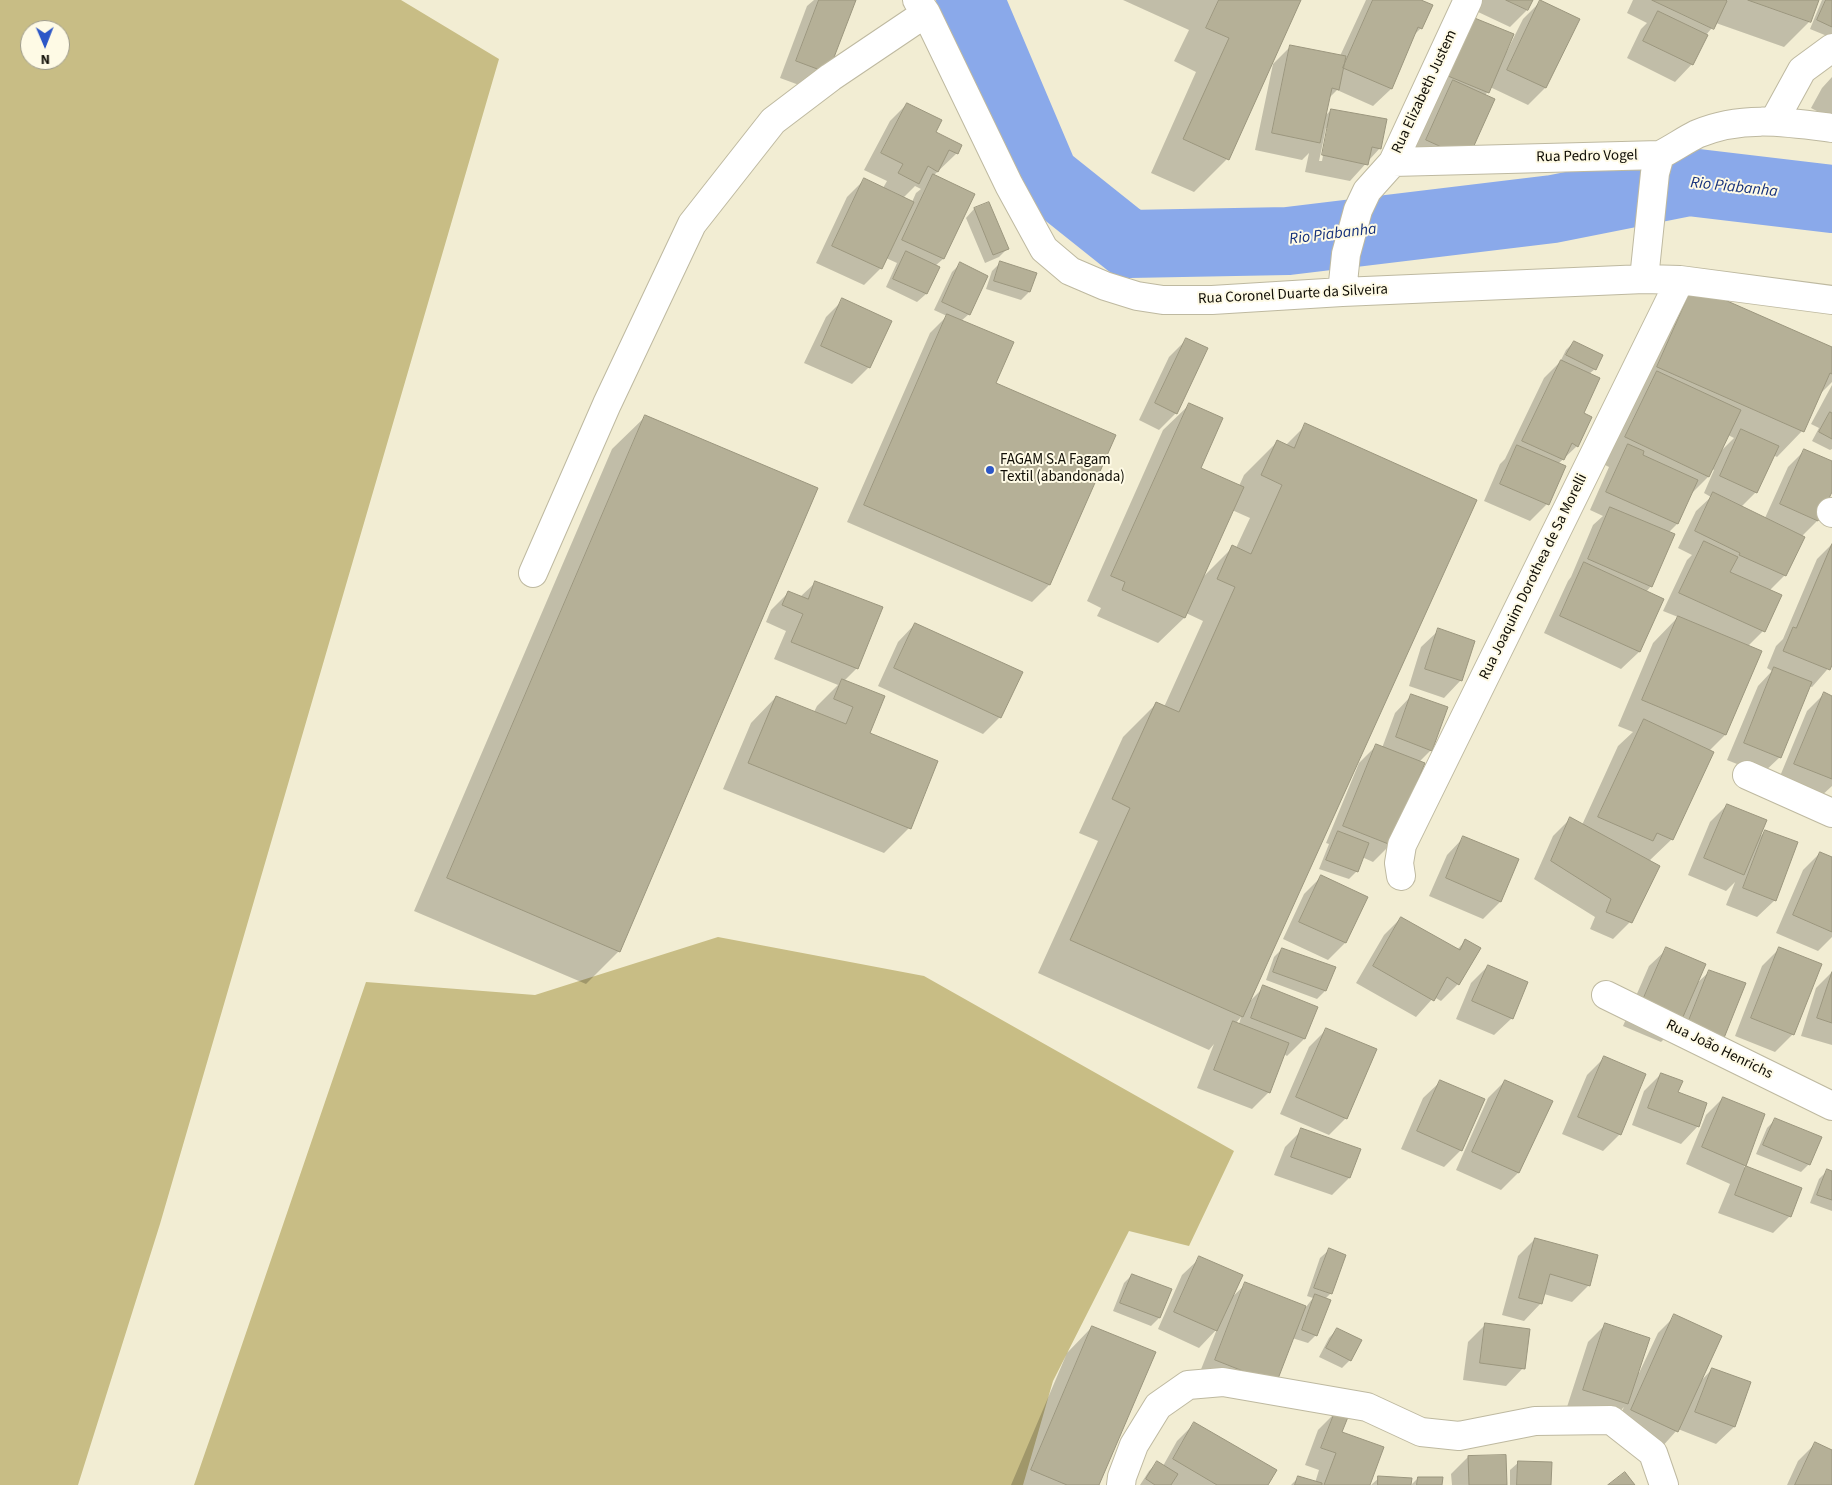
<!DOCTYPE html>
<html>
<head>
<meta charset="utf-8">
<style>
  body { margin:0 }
  #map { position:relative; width:1832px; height:1485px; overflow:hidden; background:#f2edd3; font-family:"Source Sans 3",sans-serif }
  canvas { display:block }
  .north { position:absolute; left:20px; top:20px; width:50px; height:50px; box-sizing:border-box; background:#fefae5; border:1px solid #9e9b8b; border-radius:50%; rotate:179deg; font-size:14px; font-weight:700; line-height:20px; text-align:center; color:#0f0d05 }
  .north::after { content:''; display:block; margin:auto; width:18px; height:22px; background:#2d57c7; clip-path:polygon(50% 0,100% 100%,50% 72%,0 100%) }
</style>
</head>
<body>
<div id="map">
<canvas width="1832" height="1485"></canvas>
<div class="north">N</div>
</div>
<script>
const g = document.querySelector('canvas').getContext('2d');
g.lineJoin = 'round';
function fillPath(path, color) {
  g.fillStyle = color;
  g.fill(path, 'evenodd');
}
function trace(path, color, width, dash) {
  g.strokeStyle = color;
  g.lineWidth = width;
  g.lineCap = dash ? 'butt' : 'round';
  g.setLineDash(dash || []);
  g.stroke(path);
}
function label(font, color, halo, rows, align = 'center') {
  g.font = font + ' "Source Sans 3",sans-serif';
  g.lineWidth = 4;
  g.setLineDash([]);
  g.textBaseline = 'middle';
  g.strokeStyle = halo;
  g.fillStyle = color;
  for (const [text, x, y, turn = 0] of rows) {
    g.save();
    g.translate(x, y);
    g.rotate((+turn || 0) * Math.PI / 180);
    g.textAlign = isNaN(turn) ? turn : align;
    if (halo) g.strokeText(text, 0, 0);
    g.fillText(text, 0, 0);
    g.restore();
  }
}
fillPath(new Path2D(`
  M0,0H401L499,59L160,1224L78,1485H0ZM30,30H60V60H30Z
  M718,937L924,976L1234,1151L1189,1246L1129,1231L1053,1381L1023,1485H194L366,982L535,995Z`), '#c8bd85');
fillPath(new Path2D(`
  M814,0H853L810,89L780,78L807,6Z
  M1123,0H1300L1227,159L1194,192L1151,173L1196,72L1174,61L1189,30Z
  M1366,0H1417L1421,28L1414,35L1391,89L1373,106L1337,90L1328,99L1324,117L1331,110L1380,148L1350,181L1305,172L1309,153L1302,160L1255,150L1273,64L1290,47L1340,56ZM1326,128H1328L1322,161H1319Z
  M1481,0H1532L1527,10L1510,27L1476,11Z
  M1633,0H1817L1810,21L1784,47L1716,23L1706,35L1692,64L1675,82L1627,58L1641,29L1647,23L1627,13Z
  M1822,0H1832V38L1810,29Z
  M1540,2L1545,88L1528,105L1490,87L1485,96L1467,158L1450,175L1410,157L1472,19L1507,51L1523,19Z
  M1832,77V119L1811,108L1822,88Z
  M907,104L957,153L933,176L973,194L943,259L935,266L938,268L926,294L917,302L886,287L897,263L886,258L881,268L864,285L816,263L847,197L864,180L883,188L887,181L864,170L890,121ZM915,186L921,189L916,193L912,202L903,198Z
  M989,204L1007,249L999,257L985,263L966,218L974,209Z
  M1001,262L1029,292L1021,300L986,289L992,271Z
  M960,264L969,314L961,321L994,384L1114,435L1049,585L1032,602L847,522L930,333L947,316L934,310L952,272Z
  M1694,287L1832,349V382L1818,396L1802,431L1777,457L1773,455L1756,492L1741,507L1765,518L1788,467L1805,450L1832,462V489L1817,521L1802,536L1785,575L1769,591L1763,631L1748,646L1760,651L1725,735L1709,751L1672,839L1649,861L1630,922L1613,939L1590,929L1595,917L1534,879L1553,836L1570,819L1582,825L1618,746L1633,732L1618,726L1653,643L1678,617L1663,611L1687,560L1692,555L1678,548L1696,511L1711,497L1704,493L1714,470L1712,469L1708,477L1689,496L1677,524L1668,533L1651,586L1646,592L1663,599L1639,652L1621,669L1544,633L1568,581L1571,577L1593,525L1603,516L1590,510L1609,467L1601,463L1668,313ZM1728,435L1734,438L1721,451Z
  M843,300L869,367L852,384L804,363L826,317Z
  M1186,340L1176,413L1159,430L1139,420L1169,357Z
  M1574,342L1595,369L1589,374L1577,446L1558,464L1547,504L1530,521L1484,501L1500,464L1505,459L1544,378L1560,362L1566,350Z
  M1832,385V449L1830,450L1812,441L1819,428L1811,424Z
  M1189,405L1199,469L1239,486L1244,475L1277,442L1285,446L1306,425L1249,1002L1264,987L1304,1039L1287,1056L1284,1054L1269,1092L1252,1109L1197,1088L1214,1044L1209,1050L1038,973L1098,841L1079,833L1123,737L1156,704L1164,707L1203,621L1186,613L1184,618L1158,643L1097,616L1101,608L1087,601L1163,430ZM1232,510L1250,518L1236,548L1233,547L1202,578ZM1241,1017L1239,1024L1236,1023Z
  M646,416L619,951L586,984L414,911L612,449Z
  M1832,544V664L1812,687L1809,686L1780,757L1762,774L1727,760L1758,686L1772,671L1767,668L1776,646L1783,639L1817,559Z
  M816,582L857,668L844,681L909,828L884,853L723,789L751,723L776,697L814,712L817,706L838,685L774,659L786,631L766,622L771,610L788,593L800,597Z
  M915,624L1000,717L983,734L878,686L898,642Z
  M1439,630L1461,680L1444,698L1409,686L1421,647Z
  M1824,694L1832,697V786L1819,798L1778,781L1807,711Z
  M1412,695L1431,750L1419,762L1390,845L1373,862L1362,857L1357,871L1349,879L1319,869L1329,844L1326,843L1359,763L1376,746L1382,748L1395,713Z
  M1727,805L1758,839L1765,831L1775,900L1757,917L1726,905L1735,882L1726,891L1688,875L1710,822Z
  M1464,837L1518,860L1500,902L1483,919L1429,896L1447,855Z
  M1820,853L1832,858V937L1818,951L1776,933L1803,870Z
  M1321,877L1345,943L1328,960L1283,939L1304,894Z
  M1401,918L1457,950L1465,941L1458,984L1441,1001L1434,997L1416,1017L1356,983L1384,935Z
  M1780,948L1821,965L1793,1034L1775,1052L1735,1036L1762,966Z
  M1282,949L1325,991L1317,999L1266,980L1274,957Z
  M1667,949L1695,985L1710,971L1723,1037L1677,1026L1661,1042L1623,1026L1649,966Z
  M1488,966L1512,1018L1494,1035L1456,1019L1471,983Z
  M1832,972V1045L1801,1036L1816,988Z
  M1326,1030L1346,1118L1329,1135L1280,1114L1309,1047Z
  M1604,1058L1620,1134L1603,1151L1562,1134L1587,1075Z
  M1661,1074L1677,1093L1698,1126L1681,1144L1632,1125L1644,1091Z
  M1441,1081L1461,1150L1444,1167L1401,1149L1423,1098Z
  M1505,1081L1551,1101L1518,1173L1501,1190L1456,1170L1488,1098Z
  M1723,1098L1764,1115L1744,1167L1801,1189L1790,1216L1773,1233L1718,1213L1730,1184L1686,1164L1706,1115Z
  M1775,1120L1809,1164L1801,1172L1756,1154L1767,1128Z
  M1302,1130L1359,1150L1349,1178L1332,1195L1274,1175L1285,1147Z
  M1827,1171L1832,1173V1211L1810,1203L1819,1179Z
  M1535,1239L1589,1285L1572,1302L1544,1294L1541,1303L1524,1321L1502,1315L1518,1256Z
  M1329,1250L1331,1293L1325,1299L1316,1335L1308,1343L1292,1338L1275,1383L1198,1377L1217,1329L1199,1348L1158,1329L1182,1275L1200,1258L1231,1298L1246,1284L1306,1307L1313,1298L1307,1296L1320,1258Z
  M1132,1275L1159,1318L1151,1326L1113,1311L1124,1283Z
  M1675,1316L1701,1381L1712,1369L1750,1383L1734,1427L1716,1444L1678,1429L1660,1449L1614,1428L1624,1407L1610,1421L1567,1407L1588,1342L1606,1324L1639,1373L1658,1333Z
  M1485,1325L1523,1368L1506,1386L1463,1380L1468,1342Z
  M1092,1327L1097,1485H1011L1067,1353Z
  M1337,1329L1350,1360L1342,1368L1319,1357L1329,1338Z
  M1335,1413L1341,1432L1368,1485H1291L1298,1478L1315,1483L1319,1470L1305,1465L1318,1430Z
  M1194,1424L1267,1485H1140L1149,1471L1158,1462L1163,1466L1177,1441Z
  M1815,1444L1832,1451V1485H1787L1798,1461Z
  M1468,1457L1506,1485H1452L1451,1474Z
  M1519,1462L1550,1485H1510V1470Z
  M1379,1478L1410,1485H1371Z
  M1418,1478L1441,1485H1411Z`), '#0003');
trace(new Path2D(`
  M970,0L1045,177L1129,244L1288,241L1553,209L1689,182L1832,199`), '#8aa9ea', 68);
const building = new Path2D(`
  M819,0H856L828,73L796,61Z
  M1219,0H1301L1229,160L1183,139L1229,38L1206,28Z
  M1373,0H1421L1433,5L1422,29L1418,27L1392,89L1343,68Z
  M1506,0H1533L1528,10Z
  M1540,0L1580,19L1546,88L1507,70Z
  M1652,0H1726L1727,1L1714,29Z
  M1748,0H1819L1811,22Z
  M1826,0H1832V27L1817,20Z
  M1658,11L1708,35L1693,65L1643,41Z
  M1472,17L1514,34L1489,93L1448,76Z
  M1290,45L1346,56L1339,90L1332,88L1320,143L1272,133Z
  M1453,80L1495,99L1468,159L1426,140Z
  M907,103L942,120L936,132L962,145L958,154L949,150L938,172L928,166L919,184L898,173L903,164L881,153Z
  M1331,109L1387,119L1381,149L1372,147L1368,165L1322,155Z
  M933,174L975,194L944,259L902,240Z
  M864,178L914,202L882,269L832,246Z
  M989,202L1009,249L993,255L974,208Z
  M906,251L940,267L927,294L893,279Z
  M1000,261L1037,273L1030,292L994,281Z
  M960,262L988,276L970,315L942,302Z
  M1693,286L1832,347V374L1830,373L1804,432L1657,367Z
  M842,298L892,321L870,368L821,346Z
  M947,314L1014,342L996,383L1116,435L1050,585L864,505Z
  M1186,338L1208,348L1177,414L1155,403Z
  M1574,341L1603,355L1596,370L1566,355Z
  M1561,360L1600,378L1584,413L1592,417L1578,447L1572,443L1564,460L1522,441Z
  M1657,371L1741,410L1709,477L1625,437Z
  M1189,403L1223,418L1201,468L1244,487L1185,618L1122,590L1125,582L1111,576Z
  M1830,412L1832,413V439L1819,432Z
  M645,415L818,488L620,952L447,878Z
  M1305,423L1477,500L1243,1017L1070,940L1130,808L1112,799L1156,702L1179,712L1235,587L1217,579L1232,545L1251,554L1282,485L1261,475L1277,440L1294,448Z
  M1741,429L1779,446L1757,493L1720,476Z
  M1628,444L1644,451L1643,455L1698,480L1678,524L1606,492Z
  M1517,445L1566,466L1549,505L1500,484Z
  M1804,449L1832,461V492L1818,521L1780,504Z
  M1713,492L1805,537L1786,576L1739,555L1740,553L1695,531Z
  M1610,507L1675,534L1652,587L1588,559Z
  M1704,541L1738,557L1730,572L1782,595L1765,632L1679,593Z
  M1832,544V665L1830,670L1783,651L1793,627L1796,628Z
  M1584,562L1664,599L1640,652L1560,616Z
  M815,581L883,607L858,669L791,642L803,614L782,605L788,591L808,599Z
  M1678,616L1762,651L1726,735L1642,700Z
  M915,623L1023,672L1001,718L894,668Z
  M1438,628L1475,641L1462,681L1425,669Z
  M1774,667L1812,682L1781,758L1744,743Z
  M842,679L885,696L870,733L938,761L911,829L748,763L776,696L846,724L853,707L834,699Z
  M1824,692L1832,696V779L1794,764Z
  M1411,694L1448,707L1432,751L1396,737Z
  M1644,719L1714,752L1673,840L1657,833L1653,841L1598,817Z
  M1376,744L1425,763L1391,845L1343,826Z
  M1727,804L1767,820L1744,875L1704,858Z
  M1570,817L1660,866L1632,923L1606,912L1611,899L1551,861Z
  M1765,830L1798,842L1776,901L1743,888Z
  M1338,831L1369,843L1358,872L1326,860Z
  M1463,836L1519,859L1501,902L1446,878Z
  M1820,852L1832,857V932L1793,915Z
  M1321,875L1368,897L1346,943L1299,922Z
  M1401,917L1460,950L1465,939L1481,948L1459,985L1447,977L1434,1001L1373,966Z
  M1666,947L1706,964L1679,1026L1639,1009Z
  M1779,947L1822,964L1794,1035L1751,1018Z
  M1282,948L1336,967L1326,991L1273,972Z
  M1488,965L1528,982L1513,1019L1472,1001Z
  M1709,970L1746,983L1724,1038L1688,1023Z
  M1832,972V1023L1817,1018Z
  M1263,985L1318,1007L1305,1039L1251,1018Z
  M1233,1021L1289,1043L1270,1093L1214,1070Z
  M1326,1028L1377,1049L1347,1119L1296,1097Z
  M1604,1056L1646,1074L1621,1135L1578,1117Z
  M1661,1073L1683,1081L1678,1092L1707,1103L1699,1127L1648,1108Z
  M1440,1080L1485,1099L1462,1151L1417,1131Z
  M1505,1080L1553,1101L1519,1173L1472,1152Z
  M1723,1097L1765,1114L1746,1166L1702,1147Z
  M1775,1118L1822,1137L1810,1165L1763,1145Z
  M1301,1128L1361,1149L1350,1178L1291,1157Z
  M1746,1166L1802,1188L1791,1217L1735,1195Z
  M1827,1169L1832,1171V1200L1817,1195Z
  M1535,1238L1598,1255L1590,1286L1550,1274L1542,1304L1519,1298Z
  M1329,1248L1346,1255L1332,1294L1314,1288Z
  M1199,1256L1243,1275L1217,1331L1174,1312Z
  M1132,1274L1172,1289L1160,1318L1120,1303Z
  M1245,1282L1306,1306L1276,1384L1215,1360Z
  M1315,1294L1331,1300L1317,1336L1302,1330Z
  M1674,1314L1722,1336L1678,1432L1631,1410Z
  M1485,1323L1530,1329L1525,1369L1480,1363Z
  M1605,1323L1650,1338L1628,1404L1583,1390Z
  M1092,1326L1156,1352L1099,1485H1067L1031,1470Z
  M1337,1328L1362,1340L1351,1361L1326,1348Z
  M1712,1368L1751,1382L1735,1427L1695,1412Z
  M1335,1412L1348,1417L1342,1432L1384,1447L1370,1485H1324L1336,1453L1321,1448Z
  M1194,1422L1277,1470L1268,1485H1217L1173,1459Z
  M1815,1442L1832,1450V1485H1795Z
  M1506,1455L1507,1485H1469L1468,1456Z
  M1157,1461L1178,1474L1171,1485H1155L1146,1479Z
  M1518,1461L1552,1462L1551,1485H1517Z
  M1625,1472L1635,1485H1608Z
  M1298,1476L1322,1483V1485H1295Z
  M1378,1476L1412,1478L1411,1485H1378Z
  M1418,1477H1443L1442,1485H1417Z`);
fillPath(building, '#b5b097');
trace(building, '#9b967e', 1);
const street = new Path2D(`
  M917,0L926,13L1009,185L1044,249L1070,271L1105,286L1137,296L1163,300H1212L1342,292L1644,279L1680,280L1832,300
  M1774,121L1802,70L1832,48
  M1393,162L1660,155C1672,149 1685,140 1697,134C1741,115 1786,122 1832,128
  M1644,279L1655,173L1660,155
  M1342,292L1346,254L1358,210L1367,191L1393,162L1468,0
  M1831,512L1832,513
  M533,573L607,404L692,224L773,121L831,77L926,13
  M1747,775L1832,813
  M1401,876L1399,863L1402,845L1680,280
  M1606,995L1832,1106
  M1121,1485L1122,1477L1134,1445L1158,1406L1188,1385L1223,1382L1367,1407L1421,1432L1459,1436L1535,1421L1611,1420L1653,1453L1664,1485`);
trace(street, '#beb9a0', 30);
trace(street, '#fff', 28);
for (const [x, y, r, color] of [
  [990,470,5,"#2d57c7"]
]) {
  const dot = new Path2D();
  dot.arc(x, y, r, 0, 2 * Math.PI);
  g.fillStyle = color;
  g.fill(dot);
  trace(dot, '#fefae5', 2);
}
label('15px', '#0f0d05', '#fefae5', [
  ["Rua Elizabeth Justem",1425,92,-65],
  ["Rua Pedro Vogel",1587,157,-1],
  ["Rua Coronel Duarte da Silveira",1293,295,-3],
  ["Rua Joaquim Dorothea de Sa Morelli",1534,577,-64],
  ["Rua João Henrichs",1719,1050,26]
]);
label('15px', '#0f0d05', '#fefae5', [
  ["FAGAM S.A Fagam",1000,461],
  ["Textil (abandonada)",1000,478]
], 'left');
label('italic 16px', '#15317b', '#fefae5', [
  ["Rio Piabanha",1734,188,6],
  ["Rio Piabanha",1333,235,-7]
]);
</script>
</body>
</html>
